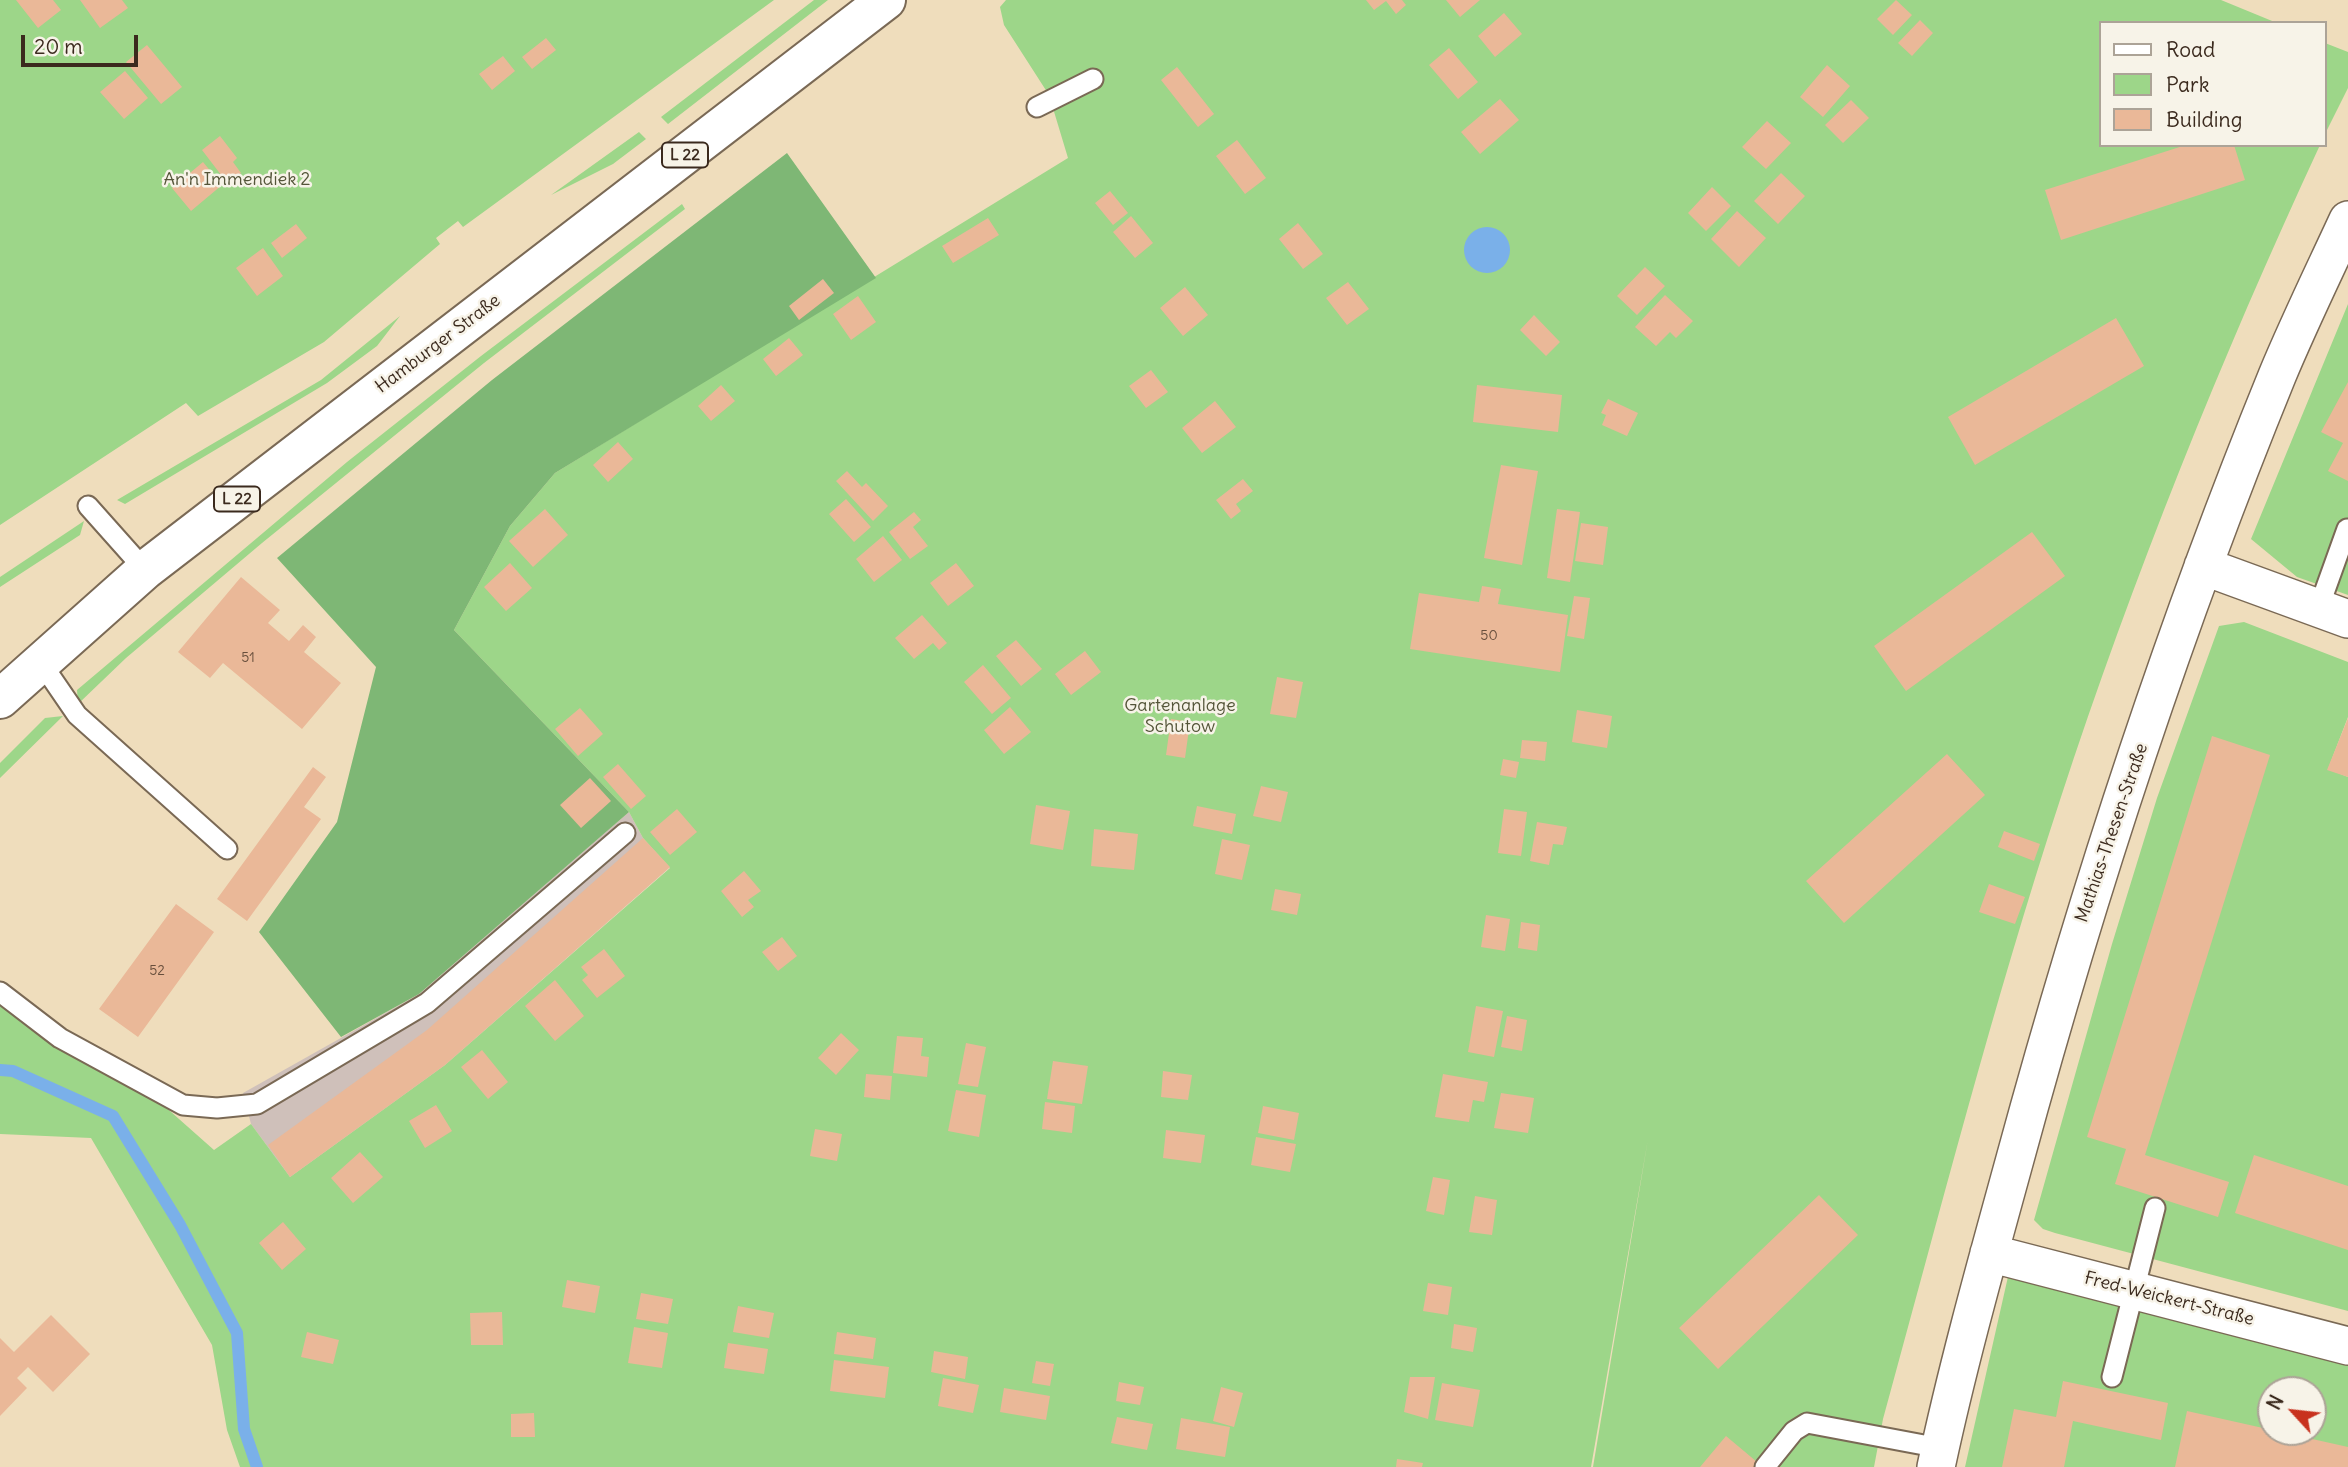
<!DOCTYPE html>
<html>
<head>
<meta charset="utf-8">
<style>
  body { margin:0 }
  #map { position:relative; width:2348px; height:1467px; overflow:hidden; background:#efddbc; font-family:Delius,sans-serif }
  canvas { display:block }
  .legend { position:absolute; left:2099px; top:21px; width:228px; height:126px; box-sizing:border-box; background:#f7f3e8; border:2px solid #aca397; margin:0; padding:9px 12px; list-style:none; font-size:21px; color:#3b2a1e }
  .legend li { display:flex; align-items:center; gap:14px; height:35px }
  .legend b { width:35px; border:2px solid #aca397 }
  .north { position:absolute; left:2257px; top:1376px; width:70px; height:70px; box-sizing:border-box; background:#f7f3e8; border:2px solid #aca397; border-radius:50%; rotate:297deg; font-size:19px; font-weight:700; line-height:28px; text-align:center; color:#3b2a1e }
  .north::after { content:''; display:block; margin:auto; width:24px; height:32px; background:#c8321e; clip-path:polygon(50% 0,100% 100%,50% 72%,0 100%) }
  .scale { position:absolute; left:21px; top:35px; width:117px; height:32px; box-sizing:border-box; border:4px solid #3b2a1e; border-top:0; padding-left:9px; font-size:21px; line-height:24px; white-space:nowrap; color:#3b2a1e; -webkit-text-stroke:5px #f7f3e8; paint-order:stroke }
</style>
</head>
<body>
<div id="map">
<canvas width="2348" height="1467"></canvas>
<ul class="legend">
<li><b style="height:9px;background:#fff"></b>Road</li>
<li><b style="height:19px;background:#9dd689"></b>Park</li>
<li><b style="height:19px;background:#eab898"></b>Building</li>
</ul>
<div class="north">N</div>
<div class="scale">20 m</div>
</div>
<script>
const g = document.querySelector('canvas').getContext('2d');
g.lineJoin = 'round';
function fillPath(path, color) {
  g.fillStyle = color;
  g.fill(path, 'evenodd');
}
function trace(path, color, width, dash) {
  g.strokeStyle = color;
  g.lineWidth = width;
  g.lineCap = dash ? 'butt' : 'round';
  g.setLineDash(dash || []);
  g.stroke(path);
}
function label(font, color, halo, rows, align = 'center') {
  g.font = font + ' Delius,sans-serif';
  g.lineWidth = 5;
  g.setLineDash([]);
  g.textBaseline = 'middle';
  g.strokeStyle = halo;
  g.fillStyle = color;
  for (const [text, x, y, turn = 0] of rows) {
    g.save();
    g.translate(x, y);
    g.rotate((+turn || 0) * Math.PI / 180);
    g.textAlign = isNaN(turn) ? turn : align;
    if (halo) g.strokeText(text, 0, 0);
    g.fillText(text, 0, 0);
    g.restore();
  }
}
fillPath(new Path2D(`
  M629,812L643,838L670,867L445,1065L290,1177L251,1124L243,1093L419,994Z`), '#cfc0ba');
fillPath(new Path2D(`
  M0,0H774L463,227L458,221L436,238L440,244L324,342L198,416L186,403L0,525Z
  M814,0H828L668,124L661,117Z
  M1006,0H2221L2277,23H2101V145H2320C2221,358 2133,577 2060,800C1993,1004 1940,1212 1883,1419L1874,1467H1593L1648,1139L1591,1467H240L227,1430L212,1345L91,1138L0,1134V999L144,1088L214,1150L251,1124L290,1177L445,1065L670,868L643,838L629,812L454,630L510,526L555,473L1068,158L1049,95L1004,25L1000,7Z
  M2325,43L2348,52V88L2325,134Z
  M639,132L646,139L613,164L551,195Z
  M682,204L685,209L484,363L262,543L126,658L78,704L77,690L347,462L481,356Z
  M2348,304V595L2297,577L2251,539Z
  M400,316L377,346L327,383L125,504L117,500L321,380Z
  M84,521L80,535L0,587V577Z
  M2244,622L2348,662V717L2328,769L2348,777V1311L2055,1233L2043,1229L2034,1220L2112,944L2157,798L2219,626Z
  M63,716L0,778V763L45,718Z
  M2012,1259L2348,1346V1467H1965ZM2271,1390H2313V1432H2271Z`), '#9dd689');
fillPath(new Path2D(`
  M787,153L876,278L555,473L510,526L454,630L629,812L419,994L341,1037L259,932L337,822L376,667L277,558L492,380Z`), '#7eb775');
fillPath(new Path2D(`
  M1464 250a23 23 0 1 1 46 0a23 23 0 1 1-46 0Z`), '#7ab0e9');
trace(new Path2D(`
  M0,1070L13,1071L113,1116L180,1225L237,1333L244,1429L257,1467`), '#7ab0e9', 12);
fillPath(new Path2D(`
  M16,0H53L61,10L38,28Z
  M80,0H122L128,8L100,28Z
  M1366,0H1402L1406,5L1396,14L1386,1L1374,10Z
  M1446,0H1480L1460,17Z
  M1896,0L1912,15L1893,35L1877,19Z
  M1504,13L1522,34L1495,57L1478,36Z
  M1920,20L1933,33L1912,56L1898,43Z
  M546,38L556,50L532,69L522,57Z
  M147,45L182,87L161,104L126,62Z
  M1449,48L1478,82L1458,99L1429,65Z
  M503,56L515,71L492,90L479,74Z
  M1827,65L1850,86L1823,117L1800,97Z
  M1177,67L1214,114L1198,127L1161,80Z
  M125,71L148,98L124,119L100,92Z
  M1500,99L1519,120L1480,154L1461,132Z
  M1851,100L1869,118L1843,143L1825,125Z
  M1767,121L1791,143L1766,169L1742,147Z
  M220,136L237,158L233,162L241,173L228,184L202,150Z
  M1237,140L1266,178L1245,194L1216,156Z
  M2186,145H2234L2245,180L2061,240L2045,190Z
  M203,162L222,185L191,211L172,188Z
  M1781,173L1805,196L1778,224L1754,201Z
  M1712,187L1731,206L1706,231L1688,213Z
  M1110,191L1128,213L1113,225L1095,203Z
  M1737,211L1766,238L1739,267L1711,239Z
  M1131,216L1153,243L1135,258L1113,232Z
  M988,218L999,235L953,263L942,246Z
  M1298,223L1323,254L1303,269L1279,239Z
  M296,224L307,238L282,258L271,243Z
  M263,248L283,276L257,296L236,268Z
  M1645,267L1665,286L1637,315L1617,296Z
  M823,279L834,293L799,320L789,306Z
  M1348,282L1369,309L1347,325L1326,298Z
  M1185,287L1208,315L1183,336L1160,308Z
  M1665,295L1693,321L1676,338L1670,332L1656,346L1635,327Z
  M858,296L876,322L851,340L833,314Z
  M1534,315L1560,342L1546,356L1520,330Z
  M2116,318L2144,366L1975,465L1948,417Z
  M789,338L803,355L776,376L763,359Z
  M1151,370L1168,392L1146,408L1129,386Z
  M2348,382V481L2328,471L2343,443L2321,432Z
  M721,385L735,401L711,421L698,406Z
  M1477,385L1562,395L1558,432L1473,422Z
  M1608,399L1638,413L1627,436L1602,425L1606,415L1601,413Z
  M1215,401L1236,427L1202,453L1182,428Z
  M618,442L633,459L608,482L593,465Z
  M1501,465L1538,471L1522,565L1484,558Z
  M847,471L862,487L866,483L888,506L873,521L836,481Z
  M1243,479L1253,491L1236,504L1241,511L1231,519L1216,500Z
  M846,499L871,527L854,542L829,514Z
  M545,509L568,535L533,567L509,541Z
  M1557,509L1580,512L1570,582L1547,578Z
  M914,512L921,520L913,527L928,546L910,559L889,532Z
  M1581,523L1608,527L1603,565L1575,561Z
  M2032,532L2065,576L1906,691L1874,646Z
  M883,536L902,560L874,582L856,559Z
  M510,563L532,588L506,611L484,587Z
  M956,563L974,586L948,606L930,583Z
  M241,577L280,610L268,623L289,641L303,625L316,637L304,652L341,683L302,729L223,663L210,678L178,652Z
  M1482,586L1501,589L1498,604L1568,615L1560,672L1410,649L1419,593L1479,602Z
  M1574,596L1590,598L1584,639L1567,636Z
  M922,615L947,643L939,650L933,643L914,659L895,638Z
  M1016,640L1042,669L1021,686L996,656Z
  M1085,651L1101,672L1071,695L1055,674Z
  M983,665L1011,698L992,714L964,682Z
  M1277,677L1303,682L1296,718L1270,714Z
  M1010,707L1031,732L1004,754L984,730Z
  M580,708L603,734L578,756L555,729Z
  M1577,710L1612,716L1607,748L1572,742Z
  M2348,718V777L2327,770Z
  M1171,719L1190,722L1185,758L1166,755Z
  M2212,736L2270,755L2145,1155L2229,1182L2218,1217L2115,1184L2126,1149L2087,1137Z
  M1522,740L1547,742L1545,761L1520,758Z
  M1947,754L1985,795L1844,923L1806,881Z
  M1503,759L1519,762L1516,778L1500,775Z
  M618,764L646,796L631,809L603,777Z
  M313,767L326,777L304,807L321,819L247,921L217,899Z
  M590,778L611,801L581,828L560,805Z
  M1261,786L1288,792L1281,822L1253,816Z
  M1036,805L1070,811L1063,850L1030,844Z
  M1197,806L1236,814L1232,834L1193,826Z
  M677,809L697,832L670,855L650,832Z
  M1504,809L1527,812L1521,856L1498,853Z
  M1537,822L1567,827L1563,845L1553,844L1549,865L1530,861Z
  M1094,829L1138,834L1134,870L1091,866Z
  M2004,831L2040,844L2034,861L1998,847Z
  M643,838L670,867L445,1065L290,1177L268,1145L427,1030Z
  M1222,839L1250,845L1242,880L1215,874Z
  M744,871L761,891L748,900L754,907L742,917L721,891Z
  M1989,884L2025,897L2015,924L1979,912Z
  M1275,889L1301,894L1297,915L1271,910Z
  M176,904L214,932L138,1037L99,1009Z
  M1486,915L1510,919L1505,951L1481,947Z
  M1521,922L1540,925L1537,951L1518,948Z
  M782,937L797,956L778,971L762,952Z
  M604,949L625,976L597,998L582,980L588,975L581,967Z
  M555,980L584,1016L555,1041L525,1006Z
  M1476,1006L1503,1011L1494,1057L1468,1052Z
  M1507,1016L1527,1020L1522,1051L1501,1047Z
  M841,1033L859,1050L836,1075L818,1058Z
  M897,1036L923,1038L921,1056L929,1057L927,1077L893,1073Z
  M966,1043L986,1047L978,1087L958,1084Z
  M482,1050L508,1082L488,1099L461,1067Z
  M1053,1061L1088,1066L1082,1104L1047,1099Z
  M1163,1071L1192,1075L1188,1100L1161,1097Z
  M866,1074L892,1076L890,1100L864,1097Z
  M1443,1074L1488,1082L1484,1102L1473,1100L1469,1122L1435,1117Z
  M956,1090L986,1095L979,1137L948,1131Z
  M1501,1093L1534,1098L1528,1133L1494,1128Z
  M1045,1102L1075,1106L1072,1133L1042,1129Z
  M436,1105L452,1131L425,1148L409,1121Z
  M1263,1106L1299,1113L1294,1140L1258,1133Z
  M815,1129L842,1134L837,1161L810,1156Z
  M1166,1130L1205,1135L1201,1163L1163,1158Z
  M1256,1137L1296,1144L1290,1172L1251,1165Z
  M360,1152L383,1177L353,1203L331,1178Z
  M2254,1155L2348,1186V1250L2235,1213Z
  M1433,1177L1450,1180L1444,1215L1426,1211Z
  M1819,1195L1858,1235L1718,1369L1679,1328Z
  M1475,1196L1497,1200L1492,1235L1469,1232Z
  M283,1222L306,1249L282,1270L259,1243Z
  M567,1280L600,1286L595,1313L562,1307Z
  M1428,1283L1452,1287L1448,1315L1423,1311Z
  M641,1293L673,1299L668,1324L636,1319Z
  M738,1306L774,1313L769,1338L733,1332Z
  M502,1312L503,1345H471L470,1313Z
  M51,1315L90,1354L53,1392L28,1367L17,1378L27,1388L0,1416V1338L14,1352Z
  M1454,1324L1477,1328L1473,1352L1451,1348Z
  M634,1327L668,1333L662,1368L628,1363Z
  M307,1332L339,1340L333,1364L301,1357Z
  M837,1332L876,1338L873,1359L834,1354Z
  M728,1343L768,1349L764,1374L724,1368Z
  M934,1351L968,1357L965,1379L931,1372Z
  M834,1360L889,1367L885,1398L830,1391Z
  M1036,1361L1054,1364L1050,1386L1032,1383Z
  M1410,1377H1435L1428,1419L1404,1412Z
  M943,1378L979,1385L973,1413L938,1406Z
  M2063,1381L2168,1403L2161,1440L2073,1421L2064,1467H2002L2014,1409L2056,1417Z
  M1119,1382L1144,1387L1140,1405L1116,1401Z
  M1442,1383L1480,1390L1473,1427L1435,1420Z
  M1221,1387L1243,1393L1234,1427L1213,1421Z
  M1004,1388L1050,1396L1046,1420L1000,1412Z
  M2187,1411L2348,1447V1467H2175Z
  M534,1413L535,1437H511V1414Z
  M1117,1417L1153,1424L1147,1450L1111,1443Z
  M1181,1418L1230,1427L1225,1457L1176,1449Z
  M1726,1436L1763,1467H1700Z
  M1397,1459L1423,1463L1422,1467H1396Z`), '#eab898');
const lane = new Path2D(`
  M1037,107L1093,79
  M88,506L145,570
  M2319,607L2347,529
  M40,661L77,715L227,849
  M0,992L60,1038L183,1105L217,1108L257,1104L427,1003L625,833
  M2112,1377L2155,1208
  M1765,1467L1794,1431L1807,1423L1940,1448`);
const street = new Path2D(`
  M2203,566L2348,619
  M1989,1253L2348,1346
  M1936,1467C1958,1364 1987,1261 2015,1159C2087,894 2173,631 2277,376C2299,323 2324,272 2348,220`);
const primary = new Path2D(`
  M0,699L145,570L886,0`);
trace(lane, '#7a6955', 23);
trace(street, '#7a6955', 40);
trace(primary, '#7a6955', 42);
trace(lane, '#fff', 19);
trace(street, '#fff', 37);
trace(primary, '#fff', 38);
label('14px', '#674e3c', null, [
  ["50",1489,636],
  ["51",248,658],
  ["52",157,971]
]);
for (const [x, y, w] of [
  [685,155,46],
  [237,499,46]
]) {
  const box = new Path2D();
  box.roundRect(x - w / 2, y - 12.5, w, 25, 5);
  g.fillStyle = '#f7f3e8';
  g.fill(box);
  trace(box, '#3b2a1e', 2);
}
label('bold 16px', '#3b2a1e', null, [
  ["L 22",685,155],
  ["L 22",237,499]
]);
label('18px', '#545539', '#f7f3e8', [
  ["An'n Immendiek 2",237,180],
  ["Gartenanlage",1180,706],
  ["Schutow",1180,727]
]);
label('18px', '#3b2a1e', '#f7f3e8', [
  ["Hamburger Straße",438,344,-37],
  ["Mathias-Thesen-Straße",2112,833,-71],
  ["Fred-Weickert-Straße",2169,1299,14]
]);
</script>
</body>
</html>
